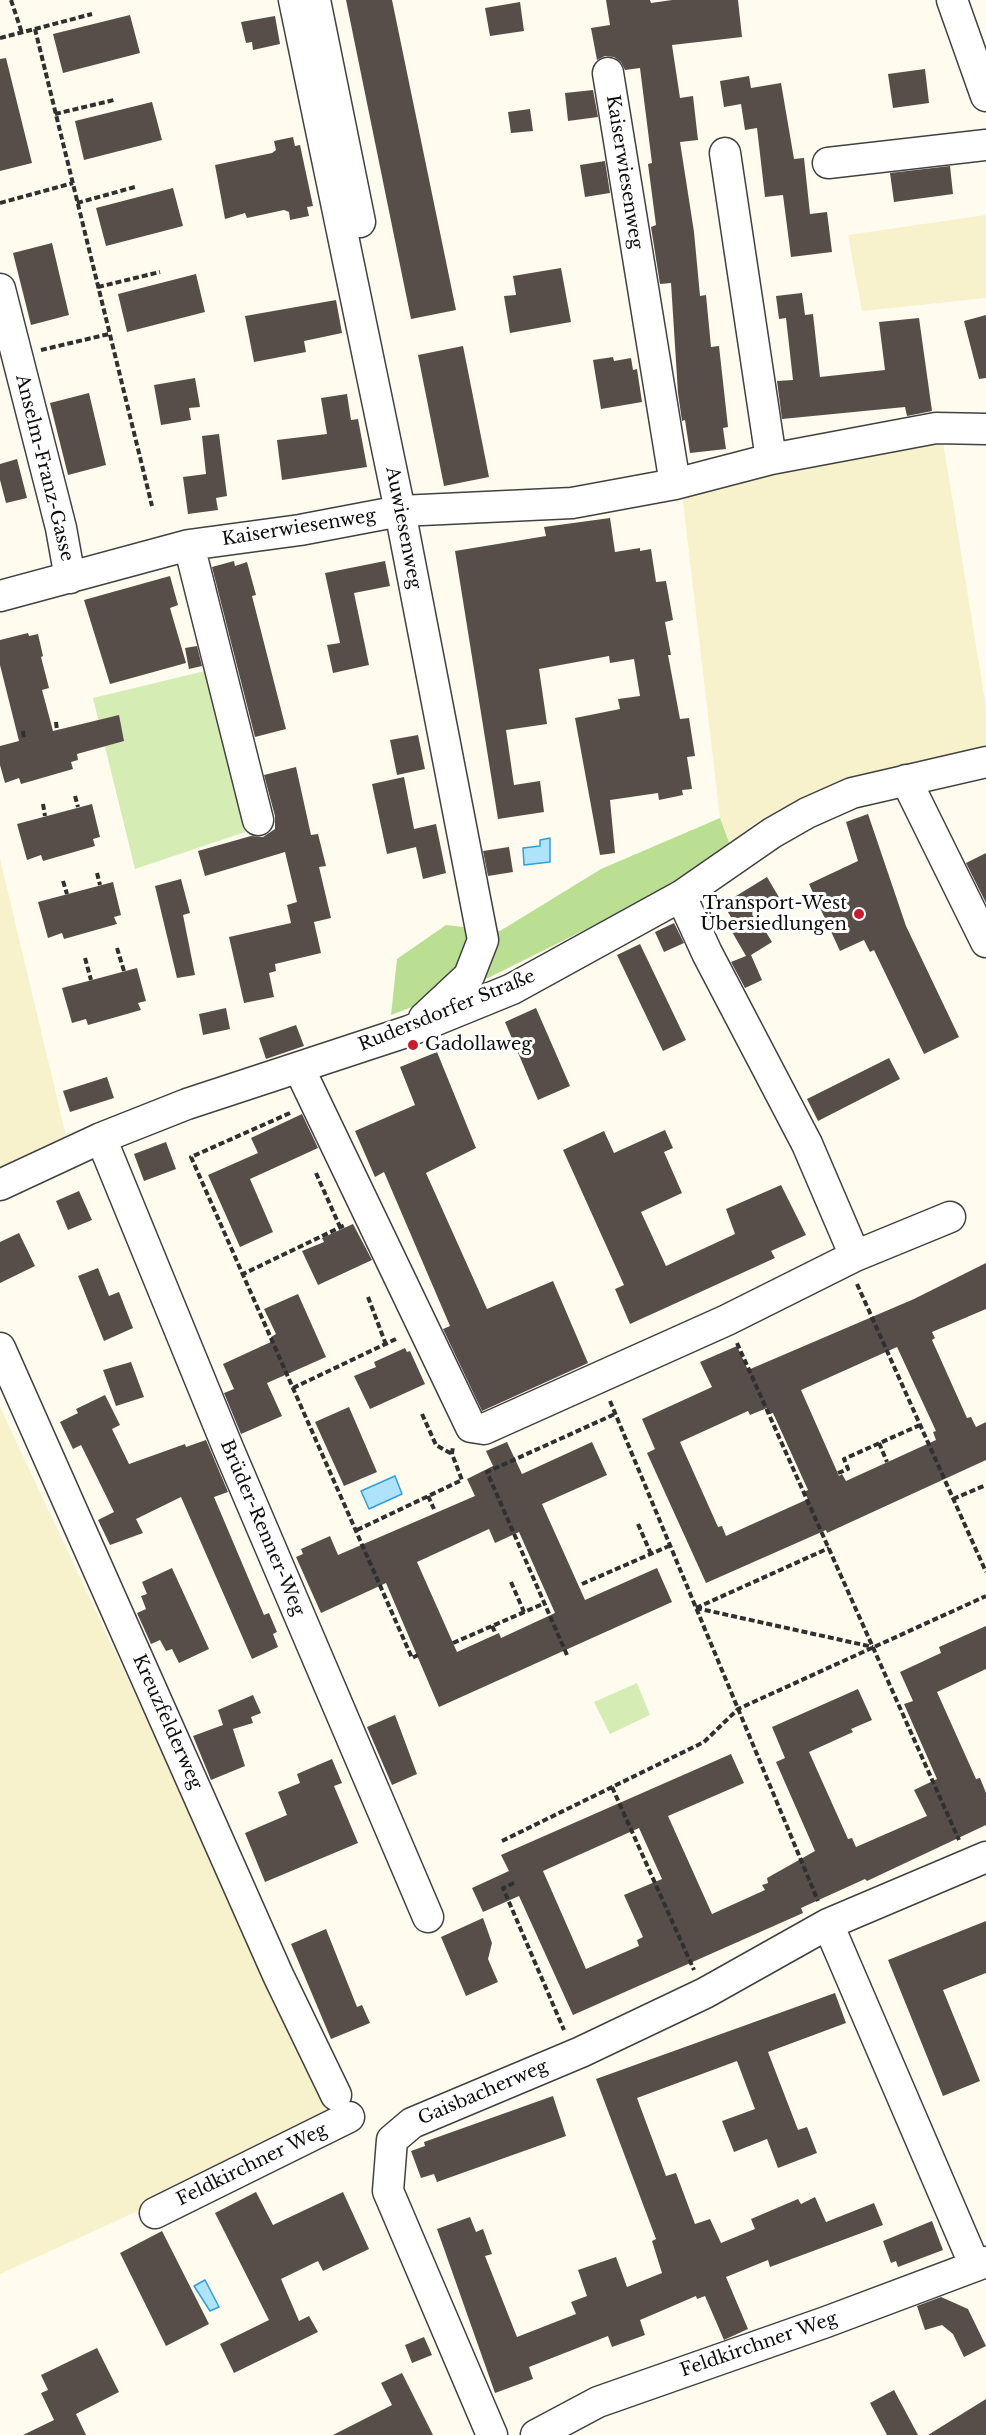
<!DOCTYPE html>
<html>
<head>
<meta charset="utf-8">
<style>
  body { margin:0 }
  canvas { display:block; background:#fffbef }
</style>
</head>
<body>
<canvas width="986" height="2435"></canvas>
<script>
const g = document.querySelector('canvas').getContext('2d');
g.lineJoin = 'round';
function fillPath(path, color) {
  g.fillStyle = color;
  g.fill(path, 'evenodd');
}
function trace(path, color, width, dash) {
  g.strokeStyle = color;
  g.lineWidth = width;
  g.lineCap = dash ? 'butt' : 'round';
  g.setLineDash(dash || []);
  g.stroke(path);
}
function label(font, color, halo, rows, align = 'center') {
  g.font = font + ' "Libre Baskerville",serif';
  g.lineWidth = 6;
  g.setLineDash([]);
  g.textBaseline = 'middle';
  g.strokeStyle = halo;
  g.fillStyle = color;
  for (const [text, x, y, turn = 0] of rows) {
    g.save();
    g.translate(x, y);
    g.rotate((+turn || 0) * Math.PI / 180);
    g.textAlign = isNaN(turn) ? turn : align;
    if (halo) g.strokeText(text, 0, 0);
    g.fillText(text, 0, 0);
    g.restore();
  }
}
fillPath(new Path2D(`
  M986,215V298L862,311L848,235Z
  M943,442L986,707V748L846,782L752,825L730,845L720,818L682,493L856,455Z
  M0,859L66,1136L0,1174Z
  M0,1407L332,2114L247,2161L0,2274Z`), '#f7f1cc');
fillPath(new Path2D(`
  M209,670L251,830L135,869L93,698Z
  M637,1683L650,1715L610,1734L594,1702Z`), '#d5edb5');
fillPath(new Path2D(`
  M720,818L730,845L641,902L488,978L391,1015L397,959L446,925L500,931L601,869Z`), '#badf93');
const water = new Path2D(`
  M550,838V862L524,865L523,848L540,846V840Z
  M395,1476L402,1494L369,1509L361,1491Z
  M205,2280L219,2307L210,2311L194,2286Z`);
fillPath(water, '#afe3fb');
trace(water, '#309fd7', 1.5);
fillPath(new Path2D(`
  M346,0H392L456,310L411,319Z
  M606,0H650L651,3L672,0H738L742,37L672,45L680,98L693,96L698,140L680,142L694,232L700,296L706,295L711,347L719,346L728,427L723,428L726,449L690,453L685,420L682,421L678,393L671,283L660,284L651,227L656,225L648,164L652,163L640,68L625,70L621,62L614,57L605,56L597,60L591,28L610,25Z
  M520,2L524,31L490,36L485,8Z
  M130,15L140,53L63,73L53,34Z
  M275,16L280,44L253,50L252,42L246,43L241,22Z
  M6,58L32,163L0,171V59Z
  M925,69L929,103L893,108L888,74Z
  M749,76L751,88L781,83L794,159L804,158L810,214L827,212L832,252L791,257L783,195L765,197L757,128L745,130L741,104L724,107L720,81Z
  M593,90L598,117L568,121L565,93Z
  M152,102L162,140L84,160L75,121Z
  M530,109L533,131L511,133L508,112Z
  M293,137L295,146L300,145L313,206L307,207L309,216L290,220L289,212L284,210L247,218L245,213L225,219L215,165L272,153L276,150L274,141Z
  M605,161L610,193L585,197L580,165Z
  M950,166L953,194L894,202L890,173Z
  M173,188L183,226L106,246L96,208Z
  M52,243L69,315L31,325L13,253Z
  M561,268L571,322L510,333L504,296L516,295L513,276Z
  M196,274L205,312L127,332L118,294Z
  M802,293L805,315L813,314L820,377L885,370L879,322L919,318L932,411L907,416L905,407L782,419L777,381L793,380L786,318L779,319L776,296Z
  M336,300L342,333L304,341L306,352L254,362L245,316Z
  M986,315V378L979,379L964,321Z
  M463,346L489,477L444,486L418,355Z
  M613,357L614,361L631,358L633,370L637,369L642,402L601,409L593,360Z
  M195,378L200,407L189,408L191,420L161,425L154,385Z
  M89,393L106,465L68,475L50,403Z
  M347,394L351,420L358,419L367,467L282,480L277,440L327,434L321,398Z
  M219,434L227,496L216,498L218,510L188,514L183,477L206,474L202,436Z
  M17,459L27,498L6,503L0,480V464Z
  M610,518L615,552L640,548V551L651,549L656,582L666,581L673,620L665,622L671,655H668L680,719L689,718L695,756L687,757L692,789L682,790L683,795L659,800L658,793L610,800L615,853L600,855L575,718L620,709L618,699L640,696L634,659L610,663L609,656L539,669L547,724L506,730L514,785L540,781L544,812L498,819L455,551L546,536L544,527Z
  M234,561L235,566L247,562L256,595L252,596L286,729L255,737L212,567Z
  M385,561L390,586L354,593L369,665L333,673L327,645L340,643L325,573Z
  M170,576L178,605L170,608L186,663L110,684L84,600Z
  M28,633L29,636L38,634L43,656L41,657L49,688L42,690L53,731L119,715L124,741L77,754L78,760L71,762L73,769L21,784L19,778L5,783L0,765V746L19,741L0,665V640Z
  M197,646L202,666L189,669L185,648Z
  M418,735L425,769L397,775L390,740Z
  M296,767L311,835L318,834L326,866L319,867L331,918L314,922L321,953L275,964L276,971L269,973L274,997L244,1003L229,937L291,923L287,905L297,902L285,852L205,876L198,851L251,836L263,837L275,829V816L264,775Z
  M404,777L414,829L436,824L446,873L423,879L416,847L387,854L372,784Z
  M92,804L100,837L93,839L95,846L43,861L41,855L27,860L17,824Z
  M868,814L906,926L959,1037L924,1054L874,950L870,952L864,940L840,951L809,884L858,861L846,822Z
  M509,847L513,872L488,876L483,851Z
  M986,853V903L966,863Z
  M767,877L780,899L755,914L772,942L751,955L762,980L745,988L731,962L746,956L728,925L734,922L723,904Z
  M181,879L190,913L183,915L195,975L177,978L155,886Z
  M113,882L121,915L114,917L117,924L64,939L62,933L48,938L38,902Z
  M674,923L684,943L664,952L655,932Z
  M640,944L686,1040L663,1051L617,955Z
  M137,968L146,1001L138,1003L141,1010L88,1025L86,1019L72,1023L62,988Z
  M226,1008L230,1029L203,1035L199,1014Z
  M536,1008L570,1086L538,1100L505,1022Z
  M296,1025L304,1046L266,1059L259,1038Z
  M437,1052L476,1148L426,1173L487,1309L553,1281L588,1363L482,1411L443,1329L450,1326L384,1172L375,1177L355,1131L415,1105L400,1067Z
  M889,1058L900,1079L818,1121L807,1099Z
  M107,1077L114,1098L70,1112L63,1091Z
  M302,1114L318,1148L250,1179L273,1232L240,1247L208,1175L258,1153L251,1138Z
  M665,1130L673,1148L664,1152L682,1193L641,1212L666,1266L735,1234L726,1209L781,1185L806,1235L771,1251L775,1258L630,1324L615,1289L624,1285L563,1150L604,1131L614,1153Z
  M166,1142L176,1169L144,1181L134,1154Z
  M79,1191L92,1220L68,1230L56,1201Z
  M353,1224L372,1260L318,1285L302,1251L324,1242L322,1238Z
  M19,1233L35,1266L0,1283V1242Z
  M986,1263V1309L932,1332L935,1338L932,1340L967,1418L971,1417L976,1427L986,1422V1460L827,1533L826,1530L706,1583L647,1453L655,1449L642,1419L712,1387L700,1362L737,1346L748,1370L914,1299ZM897,1347L936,1431L933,1432L936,1440L846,1481L842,1474L839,1476L801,1390ZM767,1408L770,1414L773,1413L808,1490L804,1492L808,1499L726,1536L722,1526L718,1527L680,1442L748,1411L750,1415Z
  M98,1268L109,1296L119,1292L133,1328L104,1341L78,1276Z
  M298,1294L326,1357L267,1383L282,1416L241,1434L224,1393L234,1389L223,1364L273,1341L271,1337L276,1334L264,1309Z
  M405,1348L407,1352L410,1351L425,1384L370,1409L354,1376L376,1367L374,1362Z
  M131,1362L144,1397L116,1406L103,1370Z
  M105,1395L120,1425L112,1429L129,1464L185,1444L186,1447L206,1440L228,1492L214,1497L264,1615L269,1613L277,1632L273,1634L278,1647L252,1659L181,1497L136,1519L143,1533L110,1545L98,1520L114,1512L81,1445L73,1449L60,1422L78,1413L76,1409Z
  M349,1407L377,1472L344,1486L315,1422Z
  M507,1442L522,1474L592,1442L607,1475L542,1504L585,1600L657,1568L672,1602L439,1707L386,1583L321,1613L296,1557L303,1554L301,1549L330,1536L338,1555L475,1496L467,1479L493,1466L486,1451ZM489,1529L495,1543L519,1532L555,1613L501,1638L499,1633L457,1652L417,1562Z
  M172,1568L209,1649L179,1663L172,1649L166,1651L160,1640L151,1644L137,1613L146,1609L141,1596L147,1594L142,1582Z
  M986,1626V1669L937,1692L976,1779L980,1778L986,1793V1825L867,1881L865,1879L801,1908L803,1913L573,2015L519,1896L483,1912L472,1888L509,1871L501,1855L731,1754L744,1783L668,1816L712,1914L765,1890L762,1885L768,1883L767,1878L815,1851L776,1762L785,1758L772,1727L858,1689L872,1720L851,1729L853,1732L809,1752L848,1839L852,1838L856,1847L927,1816L914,1790L937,1779L904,1704L913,1701L900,1672L941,1653L939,1647ZM639,1828L662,1879L624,1895L643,1937L637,1940L639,1946L586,1969L543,1871Z
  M253,1695L261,1713L251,1717L253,1723L233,1729L245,1766L211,1780L193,1736L223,1725L218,1710Z
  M395,1715L417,1774L392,1785L367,1727Z
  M332,1759L342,1783L334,1786L358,1843L265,1882L245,1833L287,1815L278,1792L300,1783L297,1774Z
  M483,1918L492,1943L488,1959L498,1982L466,1996L441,1937Z
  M986,1921V1973L943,1990L980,2081L943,2096L888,1960Z
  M326,1929L357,2007L362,2005L370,2023L331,2039L291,1944Z
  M835,1993L846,2023L768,2052L798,2130L807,2127L817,2153L778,2168L767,2139L734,2152L722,2121L755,2109L737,2061L637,2098L666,2176L676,2173L695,2224L710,2219L721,2243L755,2229L751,2219L798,2199L801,2204L815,2197L826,2222L874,2203L883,2225L770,2267L768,2260L726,2277L748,2329L726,2339L724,2340L705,2296L697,2299L696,2296L640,2320L645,2335L612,2347L608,2336L529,2367L533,2379L495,2393L437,2229L470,2217L476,2232L483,2229L492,2254L485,2256L517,2337L576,2314L571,2302L587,2296L578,2270L616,2257L627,2287L662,2273L652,2241L656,2239L596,2079Z
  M553,2096L566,2136L437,2182L434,2174L421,2178L411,2151L425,2146L424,2142Z
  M256,2192L273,2225L343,2192L369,2249L323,2271L318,2261L281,2279L299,2321L309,2316L318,2332L234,2373L220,2344L269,2320L215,2213Z
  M932,2221L943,2250L898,2267L896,2261L891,2263L883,2241Z
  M162,2231L209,2324L166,2346L120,2253Z
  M941,2297L968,2309L986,2346L964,2357L953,2334L942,2325L925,2330L917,2306Z
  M424,2337L432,2355L412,2363L405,2345Z
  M97,2348L119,2392L76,2414L86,2435H23L54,2420L41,2393L48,2390L41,2375Z
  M402,2373L433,2435H333L392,2405L381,2383Z
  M894,2390L918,2435H887L870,2403Z
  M986,2399V2435H928Z`), '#574e49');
const minor = new Path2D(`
  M294,0L400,511L483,940L469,976L424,1018
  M315,0L360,222
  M952,0L986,96
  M608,73L675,484
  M725,153L771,459
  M828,163L986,145
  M0,289L61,528L70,578
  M189,545L258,820
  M0,596L189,545L300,530L400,511L572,503L675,484L771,459L936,428L986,429
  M906,780L986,942
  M299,1068L471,1427L484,1429L727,1320L855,1256L807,1144L707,953L681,896
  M101,1138L228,1448L428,1917
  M0,1185L101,1138L187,1104L409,1031L512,989L681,896L772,833L807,813L852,793L986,762
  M855,1256L950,1217
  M0,1348L278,1975L336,2095
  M828,1924L975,2266
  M155,2213L349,2117
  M492,2435L388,2191L392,2140L412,2123L581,2052L705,1993L828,1924L986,1857
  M536,2435L598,2402L826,2322L986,2262`);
trace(minor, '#414141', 33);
trace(new Path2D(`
  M11,0L22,33
  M35,29L92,14
  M0,38L35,29L152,506
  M55,114L114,100
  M0,203L73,183
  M77,203L135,187
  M98,287L160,272
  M41,350L109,334
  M56,722L57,730
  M23,731L24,739
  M75,796L78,807
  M43,804L45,816
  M97,873L100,885
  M63,881L67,894
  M117,948L124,971
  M85,958L91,980
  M290,1113L191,1157L412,1658L418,1655
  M316,1173L340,1227
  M241,1275L345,1225
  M857,1284L986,1572
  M368,1297L385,1342
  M737,1343L959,1840
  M293,1388L398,1338
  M610,1401L818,1901
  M422,1414L436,1445L452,1454
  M879,1443L887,1462
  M838,1473L848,1469L844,1459L920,1425
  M428,1496L434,1509
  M953,1499L986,1485
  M638,1524L651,1554
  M357,1530L462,1480L452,1454L453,1446
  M511,1582L524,1612
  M582,1584L669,1546
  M696,1608L873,1647
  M696,1608L829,1548
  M492,1626L496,1634
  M453,1643L545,1603
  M567,1655L487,1472L615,1414
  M612,1787L694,1970
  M502,1841L704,1742L738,1709L986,1596
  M514,1883L503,1888L564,2030`), '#303030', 4, [6, 3]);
trace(minor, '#fff', 30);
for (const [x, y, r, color] of [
  [859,914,6,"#c91b2e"],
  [413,1045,6,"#c91b2e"]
]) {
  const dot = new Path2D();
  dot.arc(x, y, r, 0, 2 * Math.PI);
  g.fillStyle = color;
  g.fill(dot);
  trace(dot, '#fff', 2);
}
label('18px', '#0e0e0e', '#fff', [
  ["Kaiserwiesenweg",624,172,81],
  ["Anselm-Franz-Gasse",44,468,76],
  ["Kaiserwiesenweg",299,528,-9],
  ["Auwiesenweg",403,528,79],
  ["Rudersdorfer Straße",447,1011,-22],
  ["Brüder-Renner-Weg",262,1528,67],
  ["Kreuzfelderweg",167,1722,66],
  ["Gaisbacherweg",483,2093,-23],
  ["Feldkirchner Weg",252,2165,-26],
  ["Feldkirchner Weg",759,2345,-19]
]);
label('18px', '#0e0e0e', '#fff', [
  ["Transport-West",847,904],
  ["Übersiedlungen",847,925],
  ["Gadollaweg",425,1045,"left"]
], 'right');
</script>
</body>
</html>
